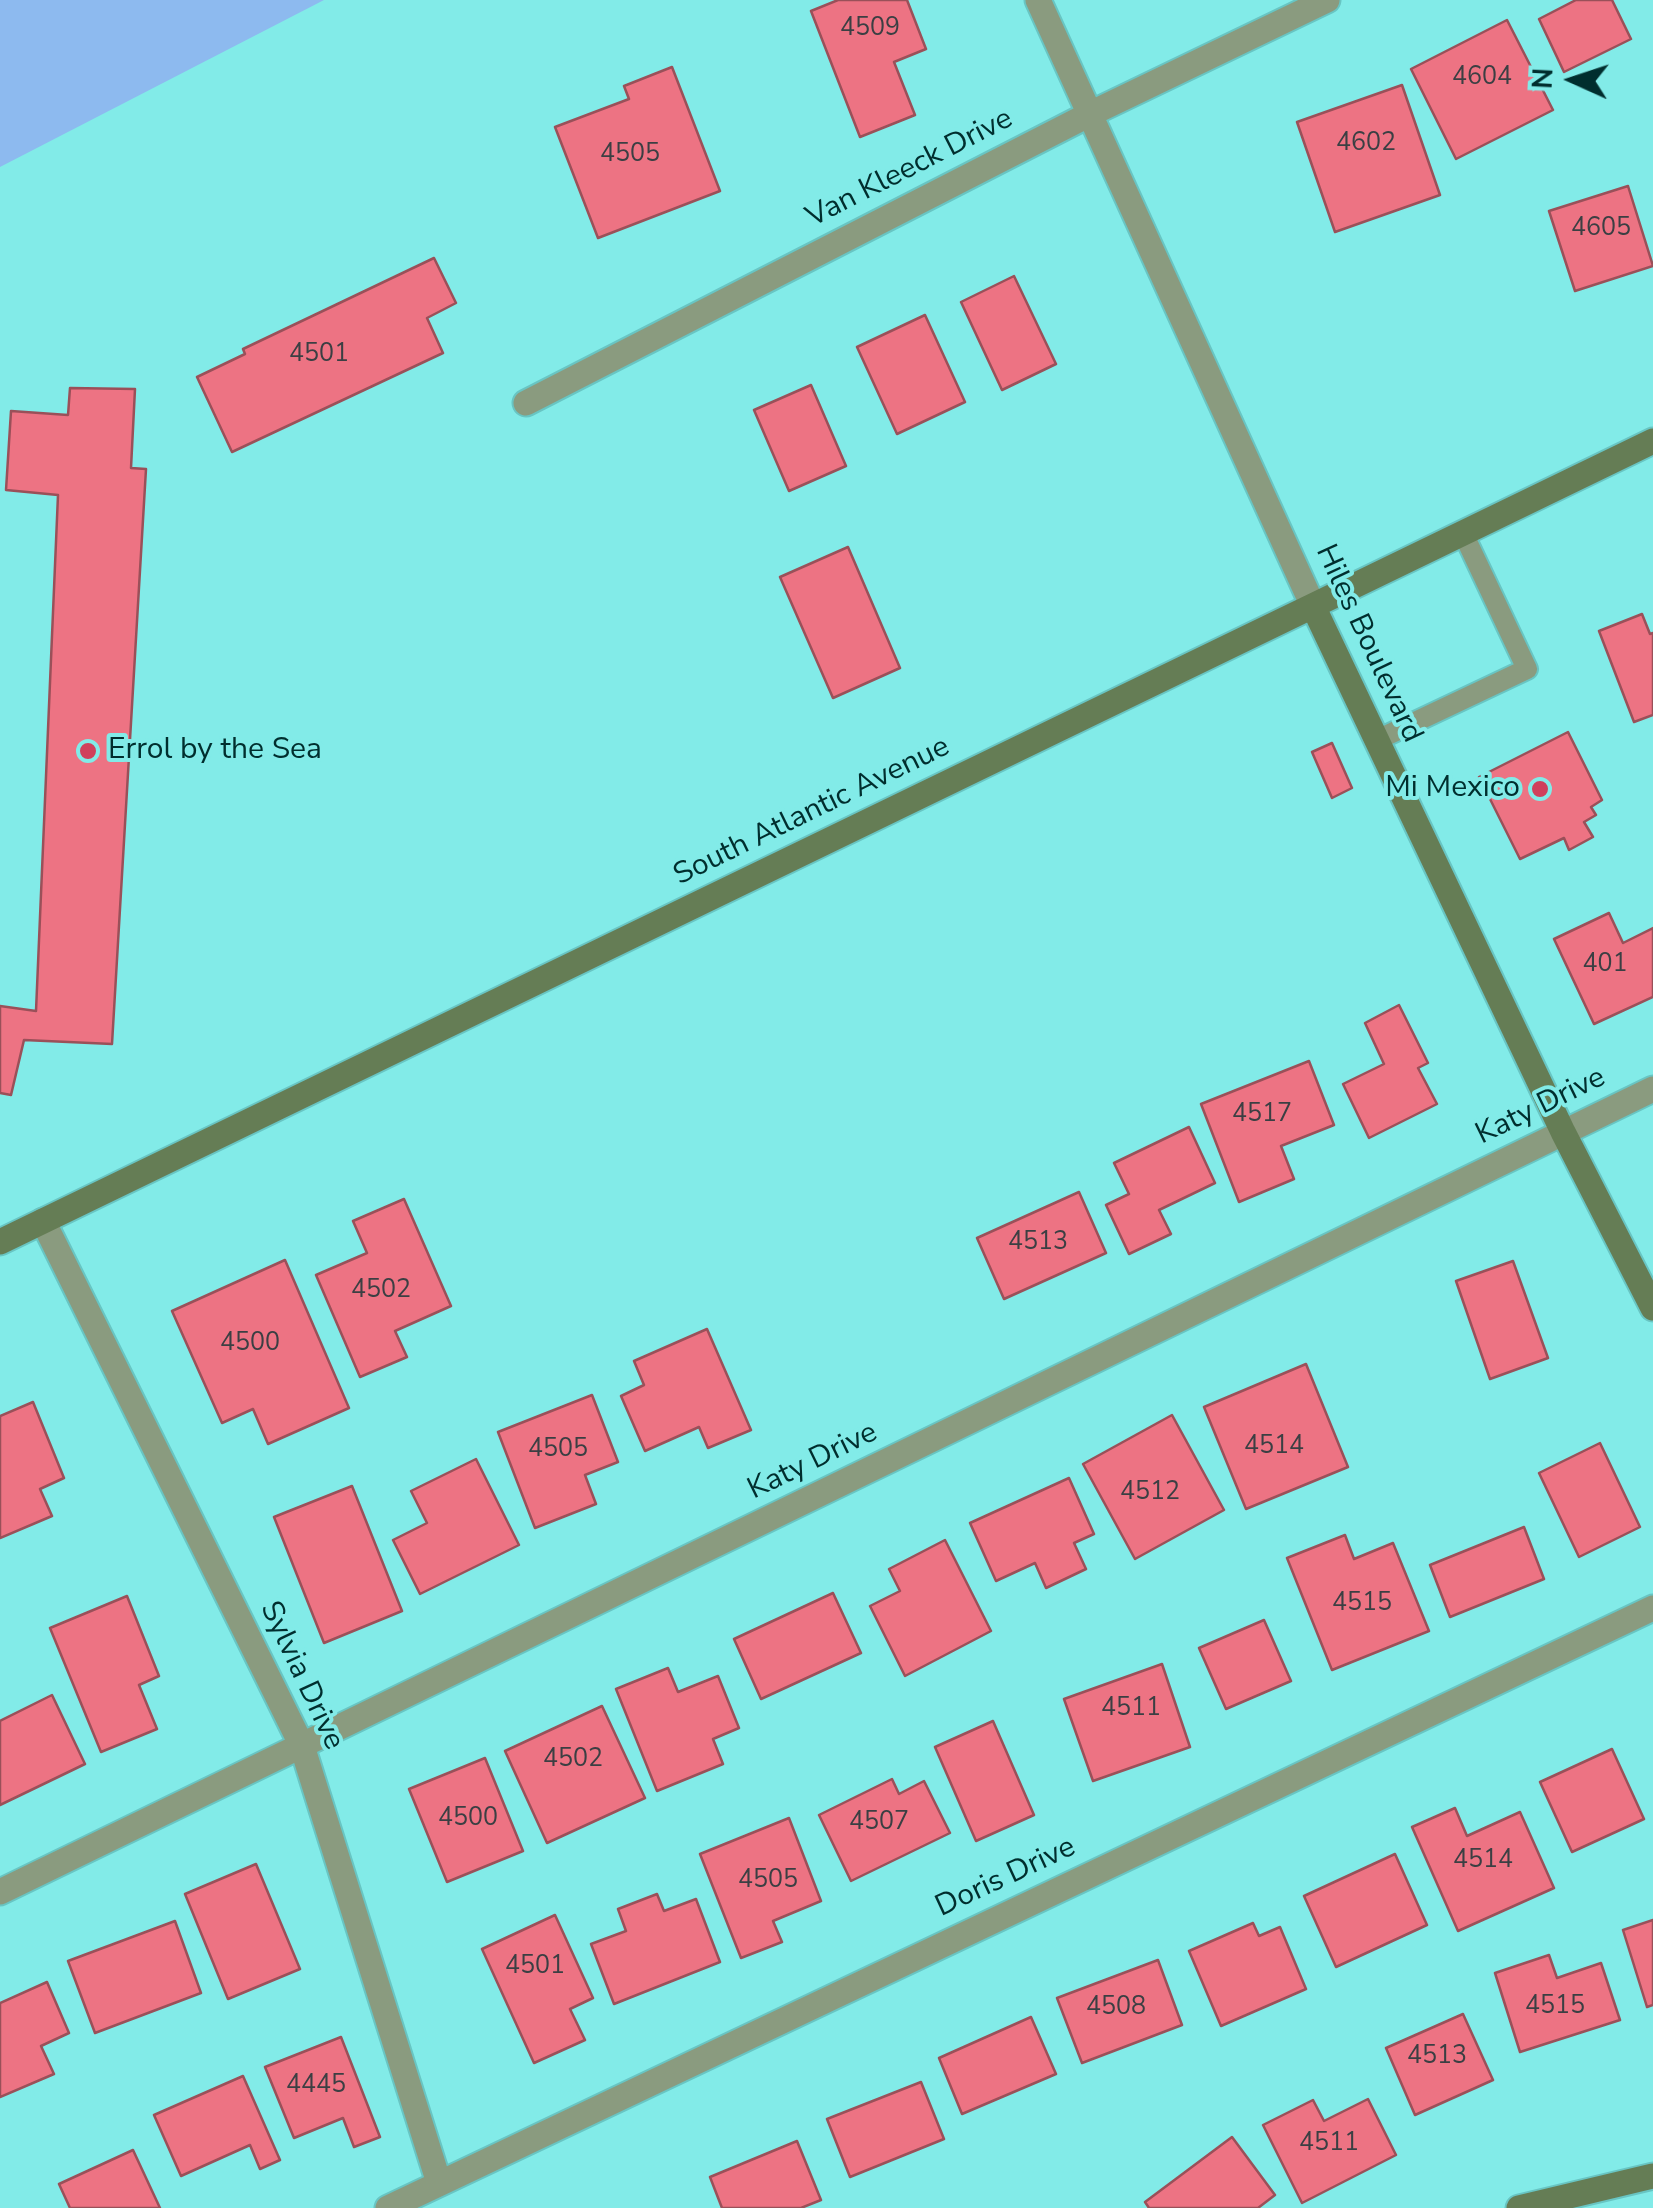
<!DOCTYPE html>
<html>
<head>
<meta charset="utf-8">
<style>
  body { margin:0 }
  #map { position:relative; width:1653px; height:2208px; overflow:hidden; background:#82ebe8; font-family:"Nunito Sans",sans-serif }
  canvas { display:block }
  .north { position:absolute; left:1523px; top:30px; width:100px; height:100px; -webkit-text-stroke:8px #82ebe8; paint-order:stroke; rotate:273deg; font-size:28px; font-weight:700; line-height:40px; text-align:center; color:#002e2e }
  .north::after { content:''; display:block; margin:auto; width:35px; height:45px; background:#002e2e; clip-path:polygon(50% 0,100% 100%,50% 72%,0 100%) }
</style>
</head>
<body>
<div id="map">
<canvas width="1653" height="2208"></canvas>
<div class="north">N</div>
</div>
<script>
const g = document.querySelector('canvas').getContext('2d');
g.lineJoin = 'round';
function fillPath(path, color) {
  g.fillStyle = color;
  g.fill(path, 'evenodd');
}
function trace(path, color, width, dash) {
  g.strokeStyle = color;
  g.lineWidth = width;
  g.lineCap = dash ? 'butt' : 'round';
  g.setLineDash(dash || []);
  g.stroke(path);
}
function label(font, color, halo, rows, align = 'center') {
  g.font = font + ' "Nunito Sans",sans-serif';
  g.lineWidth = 8;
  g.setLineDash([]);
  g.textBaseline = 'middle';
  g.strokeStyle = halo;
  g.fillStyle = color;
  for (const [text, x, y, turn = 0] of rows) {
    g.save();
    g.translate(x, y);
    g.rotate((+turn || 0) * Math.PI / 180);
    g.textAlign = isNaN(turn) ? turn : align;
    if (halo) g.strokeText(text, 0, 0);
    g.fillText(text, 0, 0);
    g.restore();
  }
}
fillPath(new Path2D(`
  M0,0H324L0,167Z`), '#8dbaef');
const building = new Path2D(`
  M838,0H907L926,49L894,62L915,115L860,137L811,11Z
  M1576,0H1612L1631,39L1564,72L1539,19Z
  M1507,20L1553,110L1456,159L1411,69Z
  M672,67L720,191L598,238L555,127L629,99L624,86Z
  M1402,85L1440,195L1335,232L1297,122Z
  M1628,186L1653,266L1575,291L1549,211Z
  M434,258L456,303L427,318L443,353L232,452L197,377L245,354L243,349Z
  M1014,276L1056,364L1002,390L961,302Z
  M925,315L965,402L897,434L857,347Z
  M811,385L846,466L789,491L754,410Z
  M70,388L135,389L131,468L146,469L112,1044L24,1040L11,1095L0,1093V1006L36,1011L58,495L6,490L11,411L68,415Z
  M848,547L900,668L833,698L780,577Z
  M1642,614L1650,634L1653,633V715L1634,722L1599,631Z
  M1568,732L1602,800L1591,807L1596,815L1584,822L1593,837L1569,850L1564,838L1520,859L1479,777Z
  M1332,743L1352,788L1332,798L1312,752Z
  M1609,913L1623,943L1653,928V997L1594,1024L1554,939Z
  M1399,1005L1428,1063L1418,1068L1437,1104L1369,1138L1343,1084L1384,1064L1365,1023Z
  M1309,1061L1334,1125L1281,1146L1294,1179L1239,1202L1201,1104Z
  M1189,1127L1215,1183L1159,1210L1171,1234L1129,1254L1106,1205L1129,1194L1114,1163Z
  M1079,1192L1106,1253L1004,1299L977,1238Z
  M404,1199L451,1306L395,1331L407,1357L360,1377L316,1275L367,1253L353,1221Z
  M285,1260L349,1408L268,1444L253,1409L222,1423L172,1311Z
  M1513,1261L1548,1358L1490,1379L1456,1281Z
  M707,1329L751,1430L708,1448L699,1427L645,1451L621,1396L644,1385L634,1361Z
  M1306,1364L1348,1467L1246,1509L1204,1407Z
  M592,1395L618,1462L585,1475L596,1504L535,1528L498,1432Z
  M33,1402L64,1478L40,1489L52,1516L0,1538V1416Z
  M1172,1415L1224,1510L1135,1559L1083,1464Z
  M1600,1443L1640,1527L1579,1557L1539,1473Z
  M476,1459L519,1545L420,1594L393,1540L427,1523L411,1491Z
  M1069,1478L1094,1534L1074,1543L1086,1569L1046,1588L1035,1563L996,1581L970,1523Z
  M352,1486L402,1611L324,1643L274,1517Z
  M1524,1527L1544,1579L1450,1617L1430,1565Z
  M1345,1535L1354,1559L1393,1543L1429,1631L1332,1670L1287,1558Z
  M945,1540L991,1631L905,1676L870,1606L900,1591L889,1569Z
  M833,1593L861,1653L761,1699L734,1639Z
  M127,1596L159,1676L139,1685L157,1729L101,1752L50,1628Z
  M1264,1620L1291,1681L1226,1709L1199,1648Z
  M1162,1664L1190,1747L1093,1781L1064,1699Z
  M668,1668L678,1692L718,1676L739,1728L713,1739L723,1764L657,1791L616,1689Z
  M52,1695L85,1764L0,1805V1721Z
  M602,1706L645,1798L547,1843L505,1751Z
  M993,1721L1034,1815L976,1841L935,1747Z
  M1612,1749L1644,1819L1572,1852L1540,1782Z
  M485,1758L523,1851L447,1882L409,1789Z
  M892,1779L899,1794L924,1781L950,1833L851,1881L819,1815Z
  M1455,1808L1467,1836L1520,1812L1554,1888L1458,1931L1412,1827Z
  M789,1818L821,1901L773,1921L782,1942L741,1958L700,1854Z
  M1395,1854L1427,1925L1336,1967L1304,1896Z
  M256,1864L300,1969L228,1999L185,1894Z
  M657,1894L664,1911L696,1899L720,1962L614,2004L591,1944L626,1931L618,1909Z
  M555,1915L593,1998L570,2009L585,2040L534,2063L482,1949Z
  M1653,1920V2005L1647,2007L1623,1930Z
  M175,1921L201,1993L95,2033L68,1961Z
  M1253,1923L1259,1936L1280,1927L1306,1989L1221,2026L1189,1951Z
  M1549,1955L1557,1978L1601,1963L1620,2020L1520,2052L1495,1973Z
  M1158,1960L1182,2025L1082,2063L1057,1998Z
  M47,1982L69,2033L41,2046L54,2074L0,2097V2003Z
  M1463,2014L1493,2080L1415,2115L1386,2048Z
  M1031,2017L1056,2074L962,2114L939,2058Z
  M341,2037L380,2137L354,2147L343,2118L294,2138L265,2067Z
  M243,2076L280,2160L260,2169L250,2145L181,2176L154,2115Z
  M921,2082L944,2139L850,2177L827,2119Z
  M1368,2099L1396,2155L1302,2203L1263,2125L1313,2100L1324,2121Z
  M1232,2137L1275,2195L1258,2208H1149L1145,2202Z
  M797,2141L821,2200L801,2208H722L710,2177Z
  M133,2150L160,2208H70L59,2184Z`);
fillPath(building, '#ed7383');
trace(building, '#9a5059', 2.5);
const lane = new Path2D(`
  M1377,740L1527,669L1463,533`);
const street = new Path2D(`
  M1038,0L1313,606
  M526,403L1090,114L1327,0
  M43,1221L302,1746L439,2183
  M0,1892L1653,1089
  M388,2208L1653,1608`);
const secondary = new Path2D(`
  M1313,606L1563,1132L1653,1308
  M0,1242L1653,441
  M1519,2208L1653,2176`);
trace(lane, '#68c5c3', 24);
trace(street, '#68c5c3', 29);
trace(secondary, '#68c5c3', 29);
trace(lane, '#8a9b7f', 20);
trace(street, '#8a9b7f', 25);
trace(secondary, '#657d55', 25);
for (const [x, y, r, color] of [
  [88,751,10,"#d0405c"],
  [1540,789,10,"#d0405c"]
]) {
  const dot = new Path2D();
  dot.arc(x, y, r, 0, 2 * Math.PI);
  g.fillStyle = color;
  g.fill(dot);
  trace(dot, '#82ebe8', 4);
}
label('25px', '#3b3f43', null, [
  ["4509",870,29],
  ["4604",1482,78],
  ["4602",1366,144],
  ["4505",630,155],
  ["4605",1601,229],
  ["4501",319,355],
  ["401",1605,965],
  ["4517",1262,1115],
  ["4513",1038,1243],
  ["4502",381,1291],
  ["4500",250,1344],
  ["4514",1274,1447],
  ["4505",558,1450],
  ["4512",1150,1493],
  ["4515",1362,1604],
  ["4511",1131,1709],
  ["4502",573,1760],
  ["4500",468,1819],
  ["4507",879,1823],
  ["4514",1483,1861],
  ["4505",768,1881],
  ["4501",535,1967],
  ["4515",1555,2007],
  ["4508",1116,2008],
  ["4513",1437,2057],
  ["4445",316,2086],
  ["4511",1329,2144]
]);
label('30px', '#002e2e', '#82ebe8', [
  ["Van Kleeck Drive",910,169,-27],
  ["Hiles Boulevard",1368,644,65],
  ["South Atlantic Avenue",812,812,-26],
  ["Katy Drive",1541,1107,-26],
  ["Katy Drive",813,1462,-26],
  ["Sylvia Drive",301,1676,65],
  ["Doris Drive",1006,1878,-25]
]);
label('30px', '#002e2e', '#82ebe8', [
  ["Errol by the Sea",108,751],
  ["Mi Mexico",1520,789,"right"]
], 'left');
</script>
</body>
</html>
